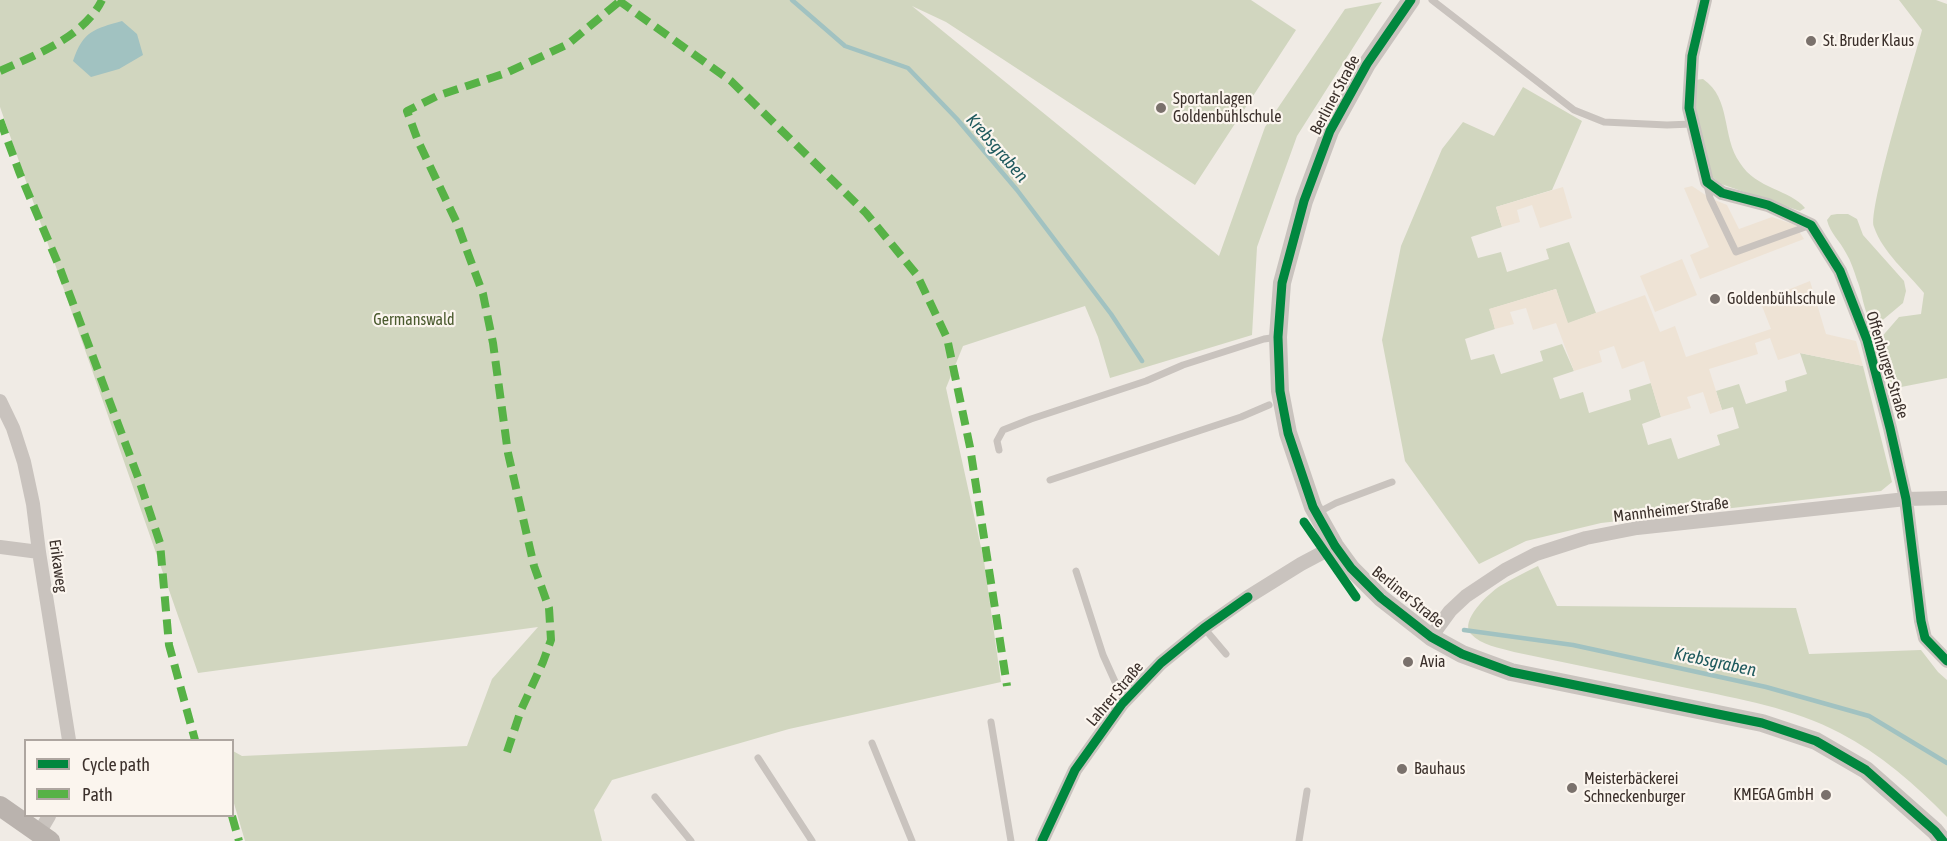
<!DOCTYPE html>
<html>
<head>
<meta charset="utf-8">
<style>
  body { margin:0 }
  #map { position:relative; width:1947px; height:841px; overflow:hidden; background:#f0ebe5; font-family:"Asap Condensed",sans-serif }
  canvas { display:block }
  .legend { position:absolute; left:24px; top:739px; width:210px; height:78px; box-sizing:border-box; background:#fbf5ee; border:2px solid #aea6a0; margin:0; padding:8px 10px; list-style:none; font-size:18px; color:#3b302b }
  .legend li { display:flex; align-items:center; gap:12px; height:30px }
  .legend b { width:30px; border:2px solid #aea6a0 }
</style>
</head>
<body>
<div id="map">
<canvas width="1947" height="841"></canvas>
<ul class="legend">
<li><b style="height:8px;background:#00873e"></b>Cycle path</li>
<li><b style="height:8px;background:#57b246"></b>Path</li>
</ul>
</div>
<script>
const g = document.querySelector('canvas').getContext('2d');
g.lineJoin = 'round';
function fillPath(path, color) {
  g.fillStyle = color;
  g.fill(path, 'evenodd');
}
function trace(path, color, width, dash) {
  g.strokeStyle = color;
  g.lineWidth = width;
  g.lineCap = dash ? 'butt' : 'round';
  g.setLineDash(dash || []);
  g.stroke(path);
}
function label(font, color, halo, rows, align = 'center') {
  g.font = font + ' "Asap Condensed",sans-serif';
  g.lineWidth = 4.5;
  g.setLineDash([]);
  g.textBaseline = 'middle';
  g.strokeStyle = halo;
  g.fillStyle = color;
  for (const [text, x, y, turn = 0] of rows) {
    g.save();
    g.translate(x, y);
    g.rotate((+turn || 0) * Math.PI / 180);
    g.textAlign = isNaN(turn) ? turn : align;
    if (halo) g.strokeText(text, 0, 0);
    g.fillText(text, 0, 0);
    g.restore();
  }
}
fillPath(new Path2D(`
  M0,0H1251L1296,30L1195,185L946,22L912,6L1219,256L1265,127L1345,9L1382,2L1297,136L1257,247L1252,335L1110,378L1098,337L1085,306L963,346L946,388L984,561L1001,682L789,729L612,780L594,810L602,841H245L233,800V751L242,756L467,746L492,679L538,627L198,673L0,107Z
  M1899,0H1936L1947,4V378L1891,389L1879,340L1899,317L1921,314L1924,293C1907,272 1883,253 1874,227C1867,211 1915,57 1922,30Z
  M1703,79C1732,99 1721,136 1740,163C1756,189 1791,190 1805,208L1800,211L1721,184L1711,176L1705,164L1691,85L1695,80Z
  M1523,87L1582,121L1552,190L1496,207L1502,227L1471,237L1478,258L1501,252L1507,272L1549,259L1546,249L1569,242L1596,313L1567,324L1556,289L1490,309L1495,329L1465,339L1471,360L1494,354L1501,374L1543,361L1540,351L1562,344L1574,371L1553,378L1560,399L1583,392L1589,413L1631,400L1629,390L1651,383L1661,417L1642,424L1648,445L1671,438L1678,459L1720,445L1717,435L1739,428L1733,407L1722,410L1716,391L1739,384L1746,404L1787,391L1785,381L1807,374L1800,353L1863,366L1892,482L1881,491L1601,523L1526,541L1479,564L1405,461L1382,340L1401,246L1442,149L1463,122L1494,136Z
  M1837,214H1848L1857,219L1863,235L1904,281L1906,291L1903,303L1878,324L1874,325C1863,314 1863,293 1857,280C1854,271 1851,261 1846,253C1840,241 1830,233 1827,220L1831,215Z
  M1538,566L1557,606L1796,608L1809,654L1921,650L1938,672L1947,680V817C1915,784 1880,754 1840,733C1793,708 1739,699 1687,688C1629,676 1572,664 1514,652C1500,648 1481,645 1471,634C1459,621 1489,593 1500,586C1512,579 1525,572 1538,566Z`), '#d1d6bf');
fillPath(new Path2D(`
  M1692,186L1710,198L1727,205L1739,229L1772,217L1795,225L1804,239L1700,279L1690,255L1709,247L1684,188Z
  M1563,187L1572,218L1540,228L1532,205L1517,210L1520,222L1502,227L1496,207Z
  M1682,259L1697,295L1655,312L1640,276Z
  M1810,281L1826,334L1856,341L1863,366L1800,353L1778,360L1770,338L1755,343L1758,354L1709,369L1722,410L1710,414L1703,392L1687,397L1691,408L1661,417L1644,361L1622,369L1614,346L1599,351L1602,362L1574,371L1556,323L1533,330L1526,308L1510,312L1514,324L1495,329L1489,309L1556,289L1568,323L1645,295L1660,332L1675,326L1686,357L1771,329L1760,301Z`), '#eee3d5');
fillPath(new Path2D(`
  M122,21L137,34L143,55L119,69L91,77L73,61C83,31 94,29 122,21Z`), '#a1c2c1');
trace(new Path2D(`
  M792,0L845,46L908,68L957,119L1017,190L1111,314L1142,361
  M1464,630L1573,645L1766,687L1869,716L1947,763`), '#a1c2c1', 4.5);
trace(new Path2D(`
  M1432,0L1574,110L1604,122L1667,125L1692,124
  M1707,185L1710,198L1736,252L1808,226
  M999,450L997,441L1003,430L1031,419L1146,381L1183,365L1264,339L1278,337
  M1050,480L1241,417L1269,405
  M1319,512L1336,503L1392,482
  M1076,571L1103,655L1117,686L1129,697
  M1204,628L1226,654
  M991,722L1011,841
  M872,743L912,841
  M758,758L812,841
  M655,797L691,841
  M1299,841L1307,791`), '#c9c3be', 7);
trace(new Path2D(`
  M1705,0L1692,56L1689,108L1707,182L1722,193L1768,205L1811,225L1840,271L1867,340L1890,428L1906,499L1921,621L1925,638L1947,661
  M0,401L13,428L24,462L33,504L39,552L69,740
  M0,547L39,552
  M1431,637L1450,611L1466,596L1505,570L1536,554L1586,538L1637,528L1906,499L1947,498
  M39,833L49,816
  M1042,841L1075,770L1122,704L1161,663L1204,628L1248,597L1301,564L1335,546`), '#c9c3be', 14);
trace(new Path2D(`
  M1411,0L1367,64L1330,131L1304,201L1282,283L1278,337L1280,391L1288,433L1313,507L1335,546L1351,568L1381,598L1431,637L1462,654L1511,672L1762,723L1816,741L1866,770L1935,831L1943,841`), '#c9c3be', 18);
trace(new Path2D(`
  M0,806L50,841`), '#bab3ae', 20);
trace(new Path2D(`
  M618,0L731,81L866,213L917,275L947,338L970,447L1007,686
  M0,71C35,55 84,37 102,0
  M0,120L20,174L59,266L139,480L160,543L169,645L195,740
  M507,752L521,710L543,662L551,640L549,608L534,566L508,453L493,343L483,294L456,221L418,141L407,111L437,96L506,73L568,44L620,1
  M232,816L239,841`), '#57b246', 8, [15, 8]);
trace(new Path2D(`
  M1411,0L1367,64L1330,131L1304,201L1282,283L1278,337L1280,391L1288,433L1313,507L1335,546L1351,568L1381,598L1431,637L1462,654L1511,672L1762,723L1816,741L1866,770L1935,831L1943,841
  M1705,0L1692,56L1689,108L1707,182L1722,193L1768,205L1811,225L1840,271L1867,340L1890,428L1906,499L1921,621L1925,638L1947,661
  M1304,522L1356,597
  M1042,841L1075,770L1122,704L1161,663L1204,628L1248,597`), '#00873e', 9);
for (const [x, y, r, color] of [
  [1811,41,6,"#7a716c"],
  [1161,108,6,"#7a716c"],
  [1715,299,6,"#7a716c"],
  [1408,662,6,"#7a716c"],
  [1402,769,6,"#7a716c"],
  [1572,788,6,"#7a716c"],
  [1826,795,6,"#7a716c"]
]) {
  const dot = new Path2D();
  dot.arc(x, y, r, 0, 2 * Math.PI);
  g.fillStyle = color;
  g.fill(dot);
  trace(dot, '#fbf5ee', 2);
}
label('16px', '#3b302b', '#fbf5ee', [
  ["St. Bruder Klaus",1823,41],
  ["Sportanlagen",1173,99],
  ["Goldenbühlschule",1173,117],
  ["Goldenbühlschule",1727,299],
  ["Avia",1420,662],
  ["Bauhaus",1414,769],
  ["Meisterbäckerei",1584,779],
  ["Schneckenburger",1584,797],
  ["KMEGA GmbH",1814,795,"right"]
], 'left');
label('16px', '#3b302b', '#fbf5ee', [
  ["Berliner Straße",1335,95,-62],
  ["Offenburger Straße",1887,365,73],
  ["Mannheimer Straße",1671,510,-7],
  ["Erikaweg",58,566,82],
  ["Berliner Straße",1408,597,39],
  ["Lahrer Straße",1115,694,-50]
]);
label('16px', '#4a5a2e', '#fbf5ee', [
  ["Germanswald",414,320]
]);
label('italic 18px', '#1f5a5e', '#fbf5ee', [
  ["Krebsgraben",997,148,49],
  ["Krebsgraben",1715,662,12]
]);
</script>
</body>
</html>
